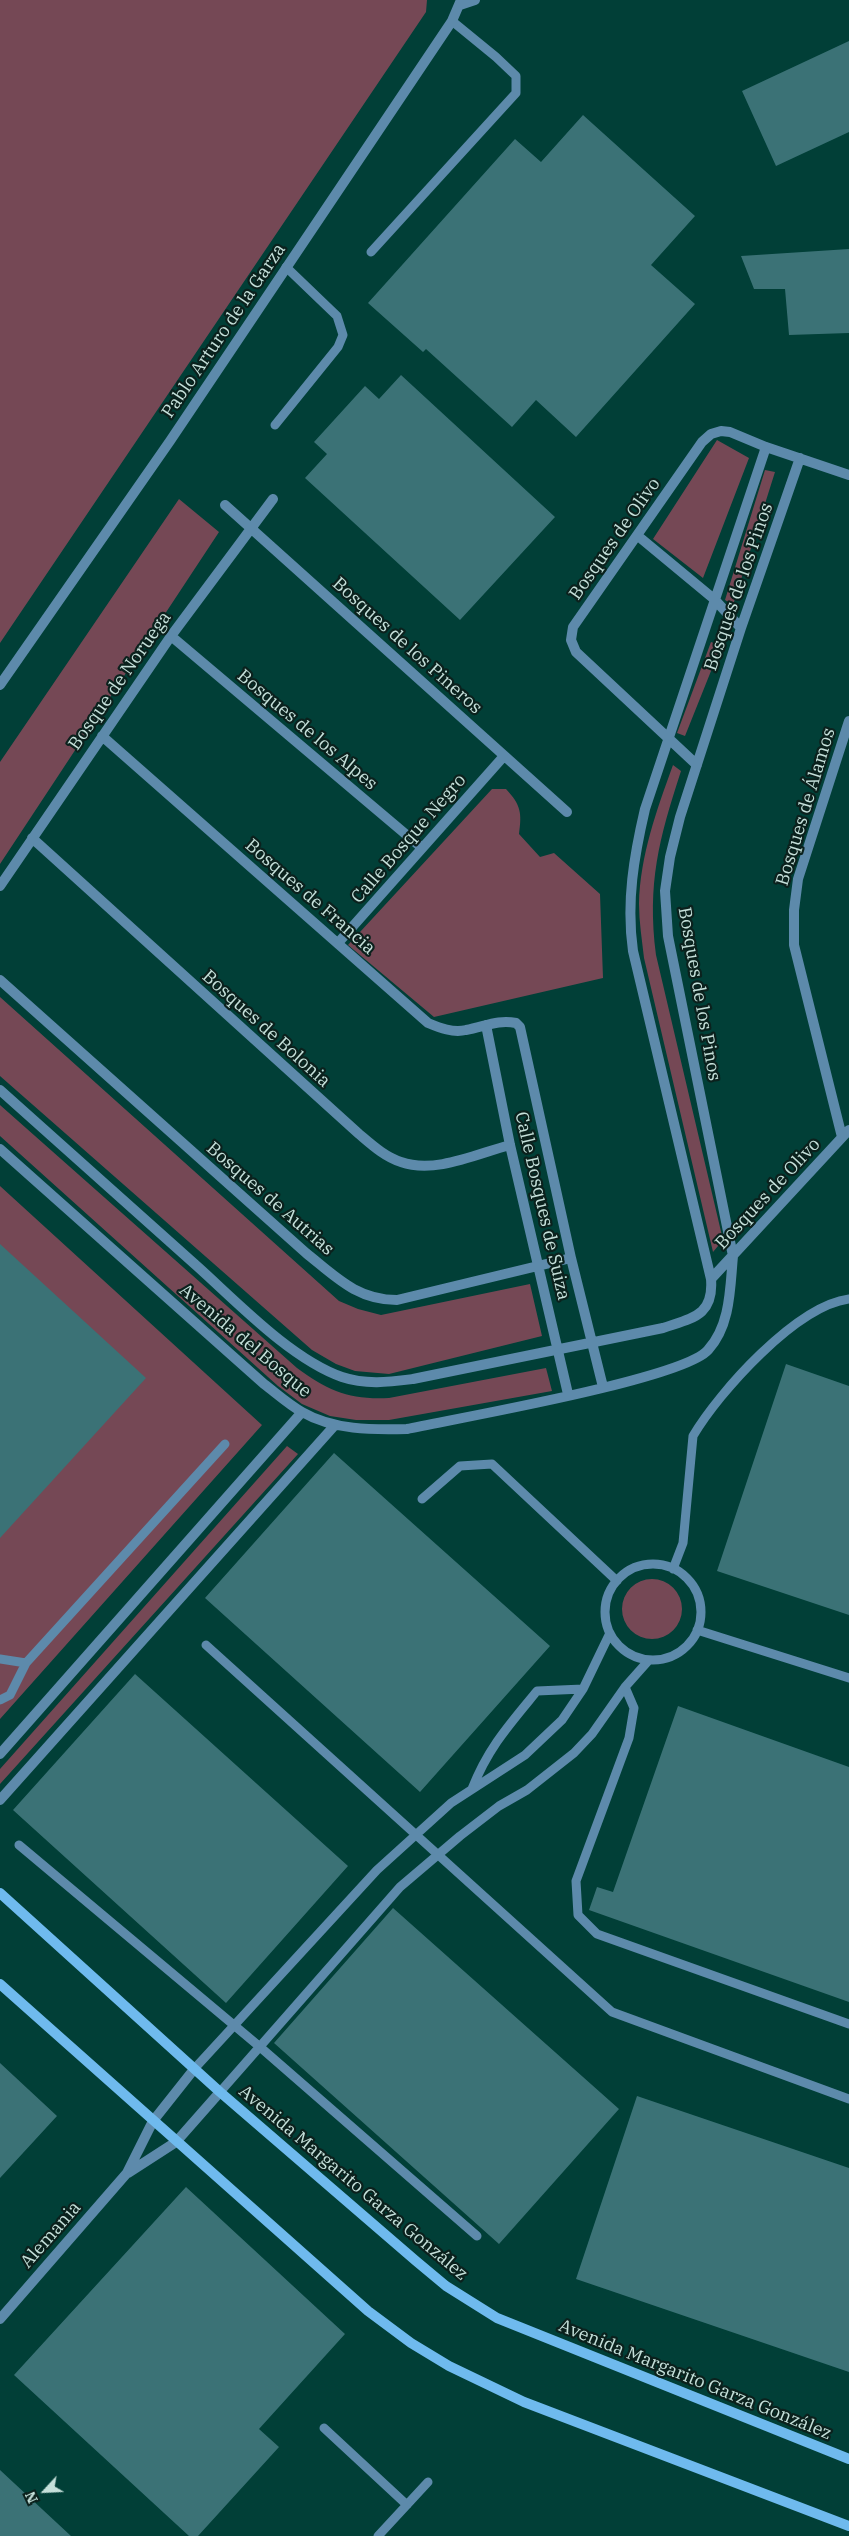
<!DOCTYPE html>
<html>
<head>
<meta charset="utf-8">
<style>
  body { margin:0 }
  #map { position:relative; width:849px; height:2536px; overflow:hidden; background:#013f37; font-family:"IBM Plex Serif",serif }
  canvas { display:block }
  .north { position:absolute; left:20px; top:2466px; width:50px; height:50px; -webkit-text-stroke:4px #0b211d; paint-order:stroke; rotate:245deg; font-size:14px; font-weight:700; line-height:20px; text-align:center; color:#c5e0da }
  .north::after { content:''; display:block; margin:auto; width:18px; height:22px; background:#c5e0da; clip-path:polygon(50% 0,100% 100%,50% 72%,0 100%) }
</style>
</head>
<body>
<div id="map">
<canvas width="849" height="2536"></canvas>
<div class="north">N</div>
</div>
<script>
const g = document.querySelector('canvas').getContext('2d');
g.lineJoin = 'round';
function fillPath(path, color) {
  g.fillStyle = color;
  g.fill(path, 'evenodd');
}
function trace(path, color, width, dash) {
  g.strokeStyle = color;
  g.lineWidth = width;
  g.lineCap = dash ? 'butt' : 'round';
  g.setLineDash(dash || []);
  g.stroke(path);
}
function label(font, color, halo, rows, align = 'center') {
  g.font = font + ' "IBM Plex Serif",serif';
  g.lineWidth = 4.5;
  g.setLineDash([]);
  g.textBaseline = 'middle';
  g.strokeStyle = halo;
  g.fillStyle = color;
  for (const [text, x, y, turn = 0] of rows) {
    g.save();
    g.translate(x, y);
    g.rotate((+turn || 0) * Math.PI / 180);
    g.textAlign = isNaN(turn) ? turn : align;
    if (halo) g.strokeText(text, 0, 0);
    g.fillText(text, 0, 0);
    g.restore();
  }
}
fillPath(new Path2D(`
  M0,0H427L426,12L0,643Z
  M717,440L749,458L703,578L653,539Z
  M765,470L775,472L733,605L725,600Z
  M179,499L219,532L0,864V762Z
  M711,642L721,646L685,736L677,733Z
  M673,765L681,771C659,839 647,883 656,955L723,1240L713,1252L644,958C642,940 639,922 639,904C640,856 657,809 673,765Z
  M492,789H506C521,805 522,813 519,834L540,857L554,853L600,894L603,978L434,1017L348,945Z
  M0,997L339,1301L358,1309L381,1315L530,1284L542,1336L389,1374L355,1371L336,1364L312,1350L0,1076Z
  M0,1105L297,1368C328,1391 350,1400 389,1398L546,1368L552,1391L389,1420H356L330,1416L302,1404L278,1386L0,1136Z
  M0,1186L262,1425L0,1719Z
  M287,1446L298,1454L0,1784V1769Z
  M622 1609a30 30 0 1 1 60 0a30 30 0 1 1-60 0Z`), '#754855');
fillPath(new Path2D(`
  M849,41V132L776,166L742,91Z
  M583,115L695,216L651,265L695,304L576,437L536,400L512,427L426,349L423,352L368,303L515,139L541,162Z
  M849,249V333L789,335L785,289H754L741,256Z
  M401,375L555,517L460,620L305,478L327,454L314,442L365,386L379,399Z
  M0,1244L146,1378L0,1538Z
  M786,1364L849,1386V1615L717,1571Z
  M334,1453L550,1646L420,1792L205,1598Z
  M135,1674L348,1866L226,2003L13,1810Z
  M678,1706L849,1767V2002L589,1910L597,1887L613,1892Z
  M393,1908L619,2109L499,2244L274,2043Z
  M0,2063L57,2116L0,2178Z
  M637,2096L849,2168V2372L576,2279Z
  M186,2187L345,2334L259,2429L279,2447L198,2536H189L14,2375Z
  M0,2470L71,2536H0Z`), '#3b7276');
trace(new Path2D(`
  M371,252L516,93V76L496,57L452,21
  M275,425L338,347L343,335L337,316L286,267
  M422,1499L460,1466L492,1464L617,1581
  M605 1612a48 48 0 1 1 96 0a48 48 0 1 1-96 0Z
  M673,1569L683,1543L693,1436C719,1392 796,1306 849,1299
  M697,1630L849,1678
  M206,1645L612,2012L849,2099
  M0,1659L26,1663
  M625,1687L634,1708L629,1738L576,1881L578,1915L597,1934L849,2024
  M0,1700L10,1695L26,1663L225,1444
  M472,1789C488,1748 509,1725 537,1691L583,1689
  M19,1845L260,2047L477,2236
  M195,2068L377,1870L451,1803L525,1755L562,1720L583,1689L610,1633
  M220,2092L400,1887L460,1836L499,1806L527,1790L574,1753L592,1734L625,1687L649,1660
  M324,2428L407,2505
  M378,2536L428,2482`), '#5d8aab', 9);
trace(new Path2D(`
  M460,5L475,0
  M225,505L567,812
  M638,536L714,599L741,628
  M171,636L422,848
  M0,685L170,441L452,21L461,0
  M102,736L428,1023C440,1028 453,1033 466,1030C484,1027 498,1019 516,1023L520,1027L571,1258L603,1387
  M697,765L576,652L571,640L573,627L702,442L711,434L721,431L730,432L766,447L849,475
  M32,838L359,1134C372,1145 385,1157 401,1162C435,1174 476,1154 510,1145
  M0,886L171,636L273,499
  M338,943L504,756
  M0,980L306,1253C336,1277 357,1300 397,1300L571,1258
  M486,1025L510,1145L568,1394
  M0,1090C66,1149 132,1208 198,1267C238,1303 291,1359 342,1377C366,1385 389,1382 413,1379L663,1328C692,1318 714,1316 711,1279L633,951C626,902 634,856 645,809L766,447
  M842,1137L794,945V910L798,879L849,721
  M0,1149L264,1384C276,1393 288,1404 302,1412C333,1430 372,1430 407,1429C458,1418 683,1379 708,1350C731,1325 730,1287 733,1256L668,936L665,891L670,857L680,817L741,628L800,458
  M711,1279L849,1130
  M0,1754L302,1412
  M0,1800L335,1425
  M128,2173L176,2142L220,2092
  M0,2319L127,2173L153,2121L195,2068`), '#5d8aab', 10);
trace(new Path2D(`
  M0,1893L220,2092L416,2261L446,2286L497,2318L849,2459
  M0,1984L368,2311L411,2343L449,2366L524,2402L849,2526`), '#6fbaee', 10);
label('18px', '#c5e0da', '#0b211d', [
  ["Pablo Arturo de la Garza",224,331,-56],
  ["Bosques de Olivo",615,539,-55],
  ["Bosques de los Pinos",739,587,-71],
  ["Bosques de los Pineros",407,646,42],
  ["Bosque de Noruega",120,681,-55],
  ["Bosques de los Alpes",307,730,40],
  ["Bosques de Álamos",806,807,-73],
  ["Calle Bosque Negro",409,839,-49],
  ["Bosques de Francia",310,897,41],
  ["Bosques de los Pinos",699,994,80],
  ["Bosques de Bolonia",266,1029,42],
  ["Bosques de Olivo",768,1194,-47],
  ["Bosques de Autrias",270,1199,41],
  ["Calle Bosques de Suiza",542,1206,77],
  ["Avenida del Bosque",245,1341,40],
  ["Avenida Margarito Garza González",353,2183,40],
  ["Alemania",51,2235,-49],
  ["Avenida Margarito Garza González",695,2380,22]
]);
</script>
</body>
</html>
